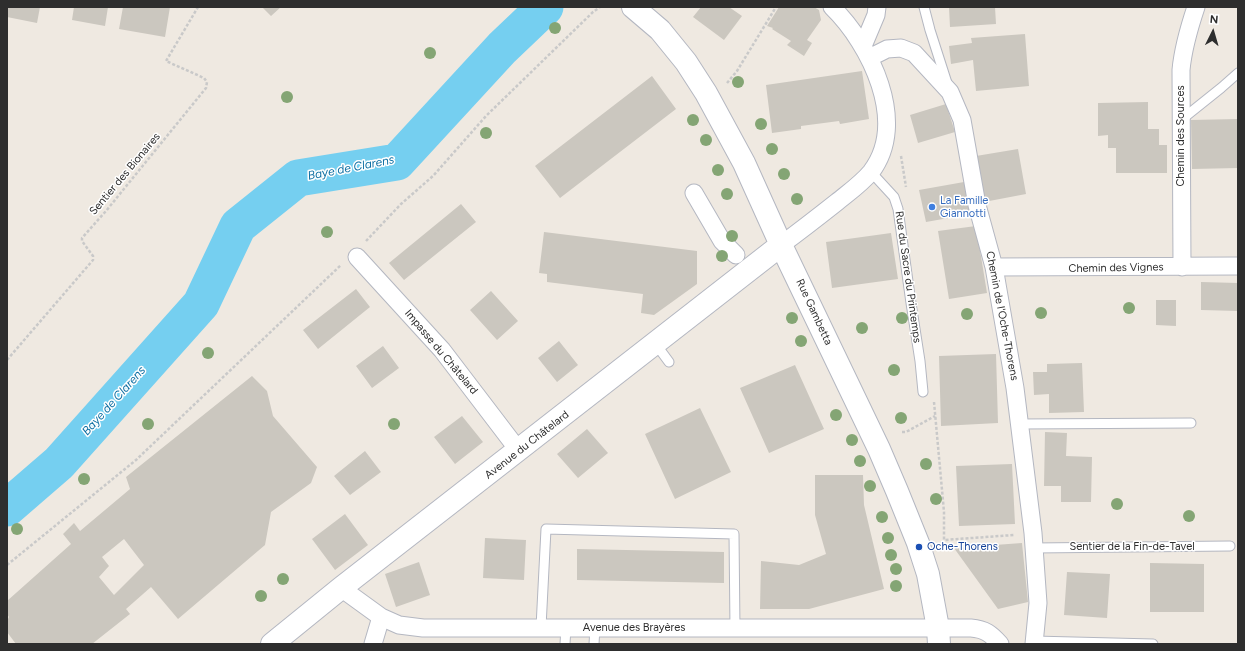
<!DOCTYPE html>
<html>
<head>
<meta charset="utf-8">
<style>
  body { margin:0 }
  #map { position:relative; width:1245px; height:651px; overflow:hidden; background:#efe9e1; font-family:Figtree,sans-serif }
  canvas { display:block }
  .frame { position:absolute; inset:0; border:8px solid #2e2e2e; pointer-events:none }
  .north { position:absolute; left:1193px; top:12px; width:40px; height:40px; -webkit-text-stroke:3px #fff; paint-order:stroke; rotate:5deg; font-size:11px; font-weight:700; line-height:16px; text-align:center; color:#2e2e2e }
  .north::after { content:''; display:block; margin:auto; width:14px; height:18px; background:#2e2e2e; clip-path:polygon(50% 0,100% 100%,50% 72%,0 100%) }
</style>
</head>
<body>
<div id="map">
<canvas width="1245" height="651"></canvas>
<div class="frame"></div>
<div class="north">N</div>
</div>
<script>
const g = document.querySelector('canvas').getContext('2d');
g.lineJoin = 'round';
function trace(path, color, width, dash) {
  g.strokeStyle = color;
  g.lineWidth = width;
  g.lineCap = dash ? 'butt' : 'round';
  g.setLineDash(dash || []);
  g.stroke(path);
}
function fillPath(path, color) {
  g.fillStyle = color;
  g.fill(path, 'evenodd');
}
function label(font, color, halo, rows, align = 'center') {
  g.font = font + ' Figtree,sans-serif';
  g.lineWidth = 3;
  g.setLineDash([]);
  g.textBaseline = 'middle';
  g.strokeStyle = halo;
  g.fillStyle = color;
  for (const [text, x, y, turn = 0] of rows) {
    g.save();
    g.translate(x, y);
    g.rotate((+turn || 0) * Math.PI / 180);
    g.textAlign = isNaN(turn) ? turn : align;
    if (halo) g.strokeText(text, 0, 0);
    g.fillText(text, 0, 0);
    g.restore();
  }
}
trace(new Path2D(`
  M7,508L59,463L201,304L238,226L298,178L397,162L502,48L545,7`), '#75cff0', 37);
fillPath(new Path2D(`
  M7,7H40L37,23L7,17Z
  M74,7H108L105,26L72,20Z
  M123,7H170L165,37L119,29Z
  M262,7H281L271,16Z
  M701,7H729L742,16L724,40L693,17Z
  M779,7H814L819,10L821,20L807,40L812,43L804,56L787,45L791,41L772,29L773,28L767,26Z
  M949,7H995L996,24L950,27Z
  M1025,34L1029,86L976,91L973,60L951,64L949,46L972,43L971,38Z
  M862,71L869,119L840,124L839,121L801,126V129L772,133L766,85Z
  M652,76L676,109L560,198L535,166Z
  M1148,102V129H1159V145H1167V173H1116V148H1108V135L1098,136V103Z
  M946,104L955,132L918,143L910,115Z
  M1238,119V168L1192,169L1191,120Z
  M1018,149L1026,194L984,202L976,156Z
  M964,182L971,214L926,222L919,190Z
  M461,204L476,222L404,280L389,263Z
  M976,226L987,293L949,299L938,231Z
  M544,232L697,251V284L654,315L641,313L643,294L547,282V274L539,273Z
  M891,233L898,279L832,288L826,242Z
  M1201,282L1238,283V311L1201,310Z
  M356,289L370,307L318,349L303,330Z
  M491,291L518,321L497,340L470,310Z
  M1156,300H1176V326L1156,325Z
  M559,341L578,365L557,382L538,358Z
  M383,346L399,368L372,388L356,366Z
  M996,354L998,423L941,426L939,356Z
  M1082,363L1084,412L1049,413V394L1034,395L1033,372H1047V364Z
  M795,365L824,429L769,453L740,388Z
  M252,376L267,391L273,416L317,467L311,483L271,512L265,545L178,619L151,587L126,609L130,614L92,644H16L7,632V621L9,617L7,614V601L71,544L63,534L74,523L80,531L130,489L126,477ZM124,539L144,565L114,595L99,577L109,566L102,557Z
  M700,408L731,472L675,499L645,434Z
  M462,416L483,442L455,464L434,437Z
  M587,429L608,453L578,478L557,454Z
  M1045,432L1067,433L1066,456L1092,457L1091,502H1061V486H1044Z
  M365,451L381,472L350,495L334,476Z
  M1012,464L1015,524L959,526L956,466Z
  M815,475H863L864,505L884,589L809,609H760L761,561L799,565L826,554L815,515Z
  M345,514L368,545L335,570L312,539Z
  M485,538L526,540L524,580L483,578Z
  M1022,543L1028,602L998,609L954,548Z
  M577,549L724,552V583L577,580Z
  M419,562L430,595L396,607L385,574Z
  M1150,563L1204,564V612H1150Z
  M1067,572L1110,574L1107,618L1064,615Z`), '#cbc7bf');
const lane = new Path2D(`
  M924,7L930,30L947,83
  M1181,120L1221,88L1238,73
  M871,172L894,197L898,209L911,303L920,361L923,392
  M655,343L669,362
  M1020,424L1191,423
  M1034,548L1230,546
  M541,627L546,529L734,534L735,629
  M1034,641L1153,644
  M565,644L566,627
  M594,644L595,628`);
const street = new Path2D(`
  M863,46L876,15L877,7
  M869,58L887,49L901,48L914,53L950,92L962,120L977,205L994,267L1015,388L1033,533L1038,603L1034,644
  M694,193L722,241L736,255
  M781,245C800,231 818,217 837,202C848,193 861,184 871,172C909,122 870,44 832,7
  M357,257L442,350L519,451
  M994,267L1238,266
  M1182,267L1181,70C1183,48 1189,28 1196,7
  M341,588L381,617L399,625L423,628H971C985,629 991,634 1000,644
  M373,644L381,617`);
const secondary = new Path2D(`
  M633,7L660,30L686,62L706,93L744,163L781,245L879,449L897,491L918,543L928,574L938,628L939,644
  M272,644L341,588L781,245`);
trace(lane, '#b4b7c1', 11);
trace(street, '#b4b7c1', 19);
trace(secondary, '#b4b7c1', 24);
trace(new Path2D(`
  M727,83L737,71L776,7
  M901,156L906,187
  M366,241L401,204L433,176L486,116L593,12L600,7
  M7,360L93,260V256L82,241V238L106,211L206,88L207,82L204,78L166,61L198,7
  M934,402L944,512V540L1014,535
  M902,432H906L935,416
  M7,565L136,460L341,265`), '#c9c9c9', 2.5, [3, 2]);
trace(lane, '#fff', 9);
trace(street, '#fff', 17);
trace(secondary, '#fff', 22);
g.fillStyle = '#84a574';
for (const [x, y] of [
  [555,28],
  [430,53],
  [738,82],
  [287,97],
  [693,120],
  [761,124],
  [486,133],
  [706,140],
  [772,149],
  [718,170],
  [784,174],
  [727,194],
  [797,199],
  [327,232],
  [732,236],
  [722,256],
  [1129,308],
  [1041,313],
  [967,314],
  [792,318],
  [902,318],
  [862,328],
  [801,341],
  [208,353],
  [894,370],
  [836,415],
  [901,418],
  [148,424],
  [394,424],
  [852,440],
  [860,461],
  [926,464],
  [84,479],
  [870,486],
  [936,499],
  [1117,504],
  [1189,516],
  [882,517],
  [17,529],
  [888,538],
  [891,555],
  [896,569],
  [283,579],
  [896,586],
  [261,596]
]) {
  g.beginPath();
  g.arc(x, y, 6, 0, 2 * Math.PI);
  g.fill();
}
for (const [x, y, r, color] of [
  [932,207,4,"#3f7fe0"],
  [919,547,4,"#1a4fb4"]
]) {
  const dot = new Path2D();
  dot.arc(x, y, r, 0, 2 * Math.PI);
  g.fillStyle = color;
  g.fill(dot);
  trace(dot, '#fff', 1.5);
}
label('11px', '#2e2e2e', '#fff', [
  ["Chemin des Sources",1181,136,-90],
  ["Sentier des Bionaires",125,174,-50],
  ["Chemin des Vignes",1116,268,-1],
  ["Rue du Sacre du Printemps",908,277,82],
  ["Rue Gambetta",814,312,65],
  ["Chemin de l'Oche-Thorens",1002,316,79],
  ["Impasse du Châtelard",441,352,50],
  ["Avenue du Châtelard",527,445,-38],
  ["Sentier de la Fin-de-Tavel",1132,547],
  ["Avenue des Brayères",634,628]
]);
label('11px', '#366cbe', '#fff', [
  ["La Famille",940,201],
  ["Giannotti",940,214]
], 'left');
label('11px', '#164399', '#fff', [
  ["Oche-Thorens",927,547]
], 'left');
label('italic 12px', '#0d6fa3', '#fff', [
  ["Baye de Clarens",351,168,-11],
  ["Baye de Clarens",114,401,-48]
]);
</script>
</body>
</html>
